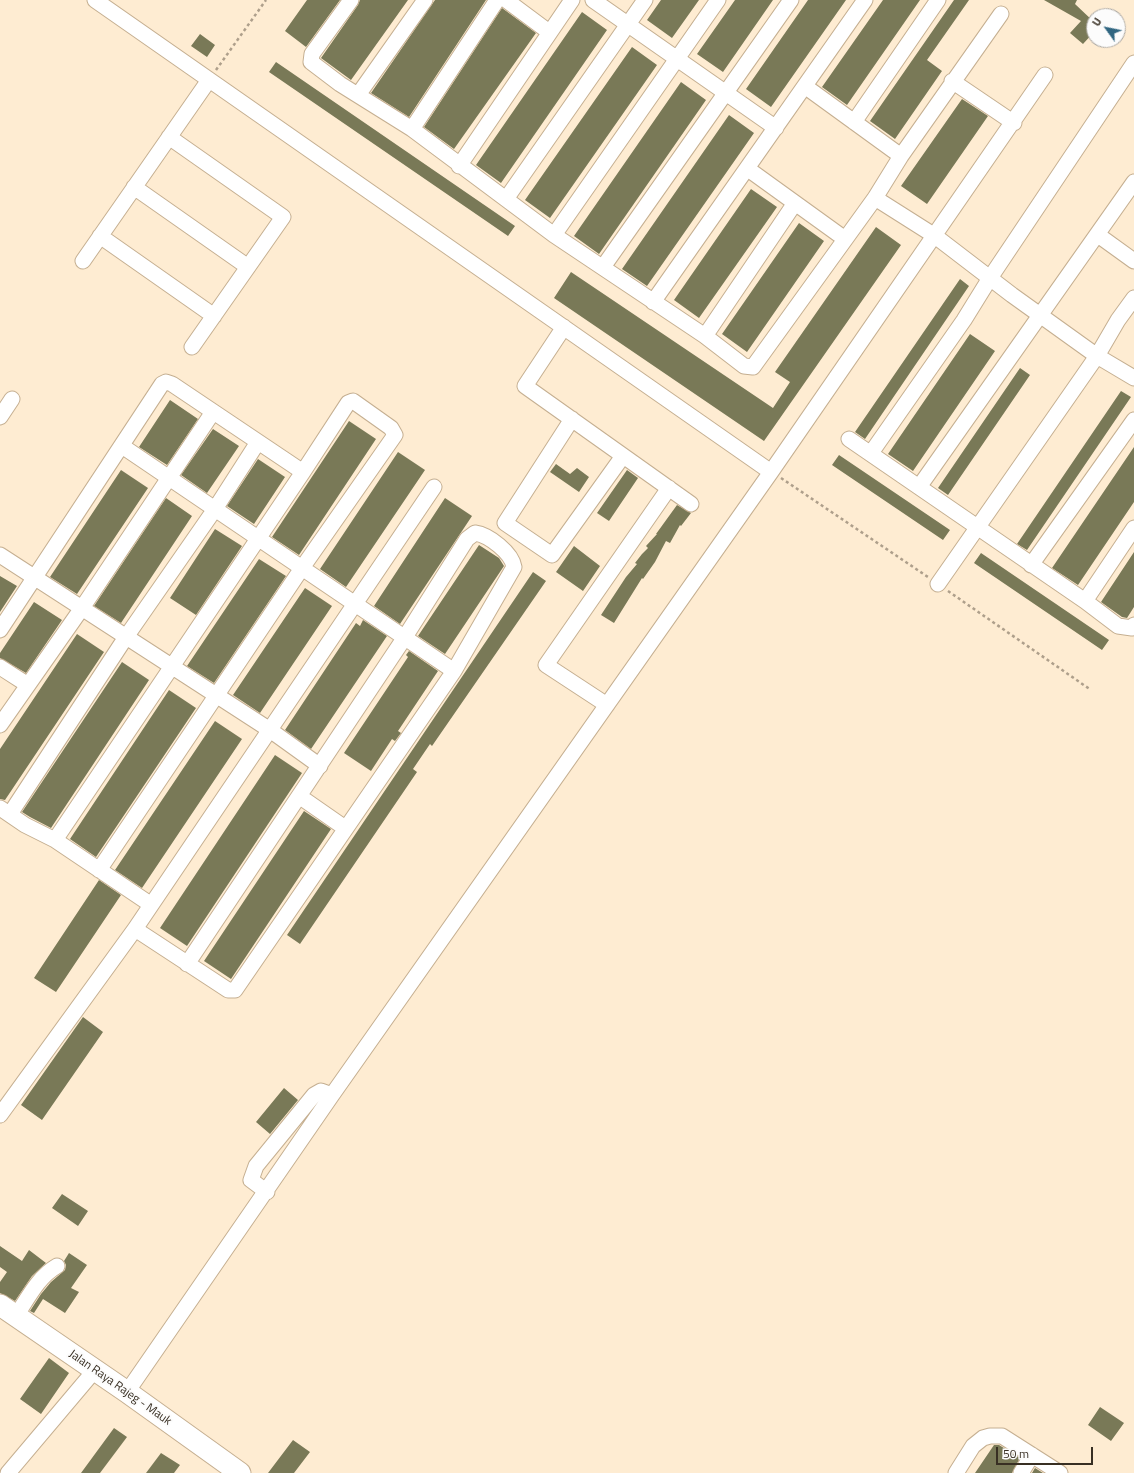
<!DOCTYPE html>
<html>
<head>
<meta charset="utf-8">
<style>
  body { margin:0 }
  #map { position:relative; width:1134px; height:1473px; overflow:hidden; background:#feecd2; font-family:"Titillium Web",sans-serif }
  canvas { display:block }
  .north { position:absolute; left:1086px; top:8px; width:40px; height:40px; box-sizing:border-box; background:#fcfcfc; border:1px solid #aeaaa5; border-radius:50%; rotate:303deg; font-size:11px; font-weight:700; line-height:16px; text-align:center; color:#382f23 }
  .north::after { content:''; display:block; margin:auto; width:14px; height:18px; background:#306681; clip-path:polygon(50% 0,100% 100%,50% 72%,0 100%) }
  .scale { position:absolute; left:996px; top:1447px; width:97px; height:18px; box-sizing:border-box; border:2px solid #382f23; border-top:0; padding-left:5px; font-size:12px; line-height:14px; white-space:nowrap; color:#382f23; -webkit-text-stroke:3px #fcfcfc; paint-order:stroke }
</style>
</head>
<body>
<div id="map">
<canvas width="1134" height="1473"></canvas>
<div class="north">U</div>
<div class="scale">50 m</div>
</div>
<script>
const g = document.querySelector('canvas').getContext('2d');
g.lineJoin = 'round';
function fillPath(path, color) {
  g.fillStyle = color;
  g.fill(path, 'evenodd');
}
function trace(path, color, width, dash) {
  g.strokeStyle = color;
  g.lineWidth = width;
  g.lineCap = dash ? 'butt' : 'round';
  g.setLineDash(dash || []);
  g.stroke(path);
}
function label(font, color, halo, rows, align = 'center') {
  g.font = font + ' "Titillium Web",sans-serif';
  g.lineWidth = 4;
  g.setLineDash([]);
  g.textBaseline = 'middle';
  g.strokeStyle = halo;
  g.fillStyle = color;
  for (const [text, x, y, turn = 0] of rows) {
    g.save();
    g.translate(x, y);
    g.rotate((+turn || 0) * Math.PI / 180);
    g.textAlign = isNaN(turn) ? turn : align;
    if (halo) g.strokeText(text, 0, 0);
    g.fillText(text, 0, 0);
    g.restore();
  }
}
fillPath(new Path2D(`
  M307,0H340L306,47L285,31Z
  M360,0H408L351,80L321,58L358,5Z
  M435,0H486L409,117L371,93Z
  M661,0H699L672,38L647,20Z
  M735,0H773L723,72L697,54Z
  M808,0H846L771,107L746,89Z
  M883,0H920L847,105L822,87Z
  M954,0H969L927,60L942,71L895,139L870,121Z
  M1044,0H1077L1075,4L1094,22V32L1083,44L1070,33L1081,21Z
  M502,8L536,33L454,149L424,127Z
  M582,12L607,30L501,183L476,165Z
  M200,34L215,45L207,57L191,46Z
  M632,47L657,65L550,218L525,200Z
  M276,62L515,226L508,236L269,72Z
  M681,82L706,100L599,254L574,236Z
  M962,99L988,116L927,204L901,186Z
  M729,115L754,133L647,286L622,269Z
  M751,189L777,207L699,318L674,300Z
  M799,223L824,241L747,352L722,334Z
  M876,227L901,245L764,441L554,298L571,272L773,408L790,382L775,372Z
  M960,279L969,286L865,439L855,432Z
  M970,334L995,351L913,471L888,454Z
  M1020,368L1030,375L948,495L938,488Z
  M1121,391L1131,397L1027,550L1017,544Z
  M170,400L198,419L167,465L139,447Z
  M349,421L376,439L299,555L272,537Z
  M213,429L239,446L207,493L181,475Z
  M1134,447V502L1078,585L1052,568Z
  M398,452L425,470L346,587L320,569Z
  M839,455L950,530L943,540L832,465Z
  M258,459L285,477L254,524L227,506Z
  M556,464L570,474L577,468L589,477L579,492L550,472Z
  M121,470L148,488L77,594L50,577Z
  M627,470L638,478L609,521L597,513Z
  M166,498L192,516L121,623L94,606Z
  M445,498L472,516L400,624L374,606Z
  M677,505L691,513L681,526L680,525L670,543L666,541L655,562L643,579L642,578L614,623L601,615L626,577L637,564L635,563L642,554L648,548L646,546L657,534H656Z
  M215,529L242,546L196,615L170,598Z
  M479,545L499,558L504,566L445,654L418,636Z
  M574,546L600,566L583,591L556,572Z
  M1134,552V607L1127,618L1122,617L1101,602Z
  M981,553L1109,640L1102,650L974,563Z
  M259,559L286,576L214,683L187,666Z
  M533,572L546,581L432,746L430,744L413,769L417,772L300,944L287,935Z
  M0,576L17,586L0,612Z
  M305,588L332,606L260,713L233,695Z
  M34,602L62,620L26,673L0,658V653Z
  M363,620L387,636L311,749L285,730L356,623L360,626Z
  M77,634L104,652L5,800L0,799V749Z
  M409,651L438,671L398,731L401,733L395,741L392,739L371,771L344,753L408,657L406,655Z
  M122,662L149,680L51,828L30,817L22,812Z
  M169,690L196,708L96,857L70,839Z
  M215,721L242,739L142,888L115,870Z
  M275,755L302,773L187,946L160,928Z
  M304,811L331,829L231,979L204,961Z
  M99,880L121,895L56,992L34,978Z
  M83,1017L103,1032L42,1120L21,1105Z
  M284,1088L298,1100L270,1134L256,1122Z
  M62,1194L88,1211L78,1226L52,1208Z
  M0,1246L22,1261L29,1250L46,1263L32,1276L15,1301L0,1293V1282L7,1272L0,1267Z
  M69,1253L87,1265L71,1288L79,1292L65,1313L43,1299L34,1313L30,1311L41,1294L51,1282L65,1270L66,1265L64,1261Z
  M49,1358L69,1373L41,1414L20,1399Z
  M1100,1407L1124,1423L1111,1441L1088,1425Z
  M114,1428L127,1437L100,1473H81Z
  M293,1440L310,1452L294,1473H268Z
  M994,1445H999L1020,1458L1012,1473H975Z
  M161,1453L180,1465L174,1473H146Z
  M1035,1468L1043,1473H1032Z`), '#797957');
const minor = new Path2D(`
  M95,0L771,472
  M351,0L312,54L311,62L340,84L412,129L554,235L705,336L744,366L753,367L875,198L901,156L1001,14
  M506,0L549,32
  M593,0L776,128
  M952,81L1014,123
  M806,87L901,156
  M358,95L425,0
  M854,122L938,0
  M412,129L497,0
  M169,137L283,217L192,347
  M459,166L572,0
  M748,169L845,239
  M134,187L248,267
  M875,198L935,236L1012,295L1097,356L1134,378
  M506,199L645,0
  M554,235L718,0
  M1098,235L1134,261
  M100,236L214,316
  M83,261L209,80
  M603,267L791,0
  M653,302L865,0
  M564,327L525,386L691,504
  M705,336L795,203
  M0,417L12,399
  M572,419L505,523L552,555L623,456
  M849,439L1085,601L1118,626L1132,628L1134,625
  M122,446L454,671
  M871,453L964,320L990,278L1134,63
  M919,487L1134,182
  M0,555L270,730L320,766
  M1031,565L1134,420
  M938,584L1097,356L1118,320L1134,298
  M1085,601L1134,528
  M0,630L162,384L166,382L172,384L303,472
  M0,667L28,685
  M607,705L546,665L669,488
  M0,725L82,608L213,412
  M299,796L345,828
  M0,808L25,825L55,840L150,904
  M10,814L126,637L215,509L258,442
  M55,840L303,472L348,403L353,401L391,428L395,435L302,568L99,870
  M135,929L228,990H235L454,671L514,567C512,553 489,535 475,533L467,539L405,637L187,964
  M0,1115L135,929L434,487
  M267,1192L251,1180L256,1166L314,1095L321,1091L332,1095
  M16,1316C28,1298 38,1277 57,1266
  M127,1392L332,1095L771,472L1045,75
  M8,1473L95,1370
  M956,1473L973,1446L983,1438L990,1436H1002L1060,1473
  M1021,1473L1032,1455`);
const secondary = new Path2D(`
  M0,1305L127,1392L240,1473`);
trace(minor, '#c5af91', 17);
trace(secondary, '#c5af91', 23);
trace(new Path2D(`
  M216,70L266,0
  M781,478L928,577
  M948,591L1091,690`), '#ae9f8b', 2.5, [3, 3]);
trace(minor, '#fff', 15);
trace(secondary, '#fff', 21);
label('12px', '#382f23', '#fcfcfc', [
  ["Jalan Raya Rajeg - Mauk",120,1388,35]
]);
</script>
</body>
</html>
